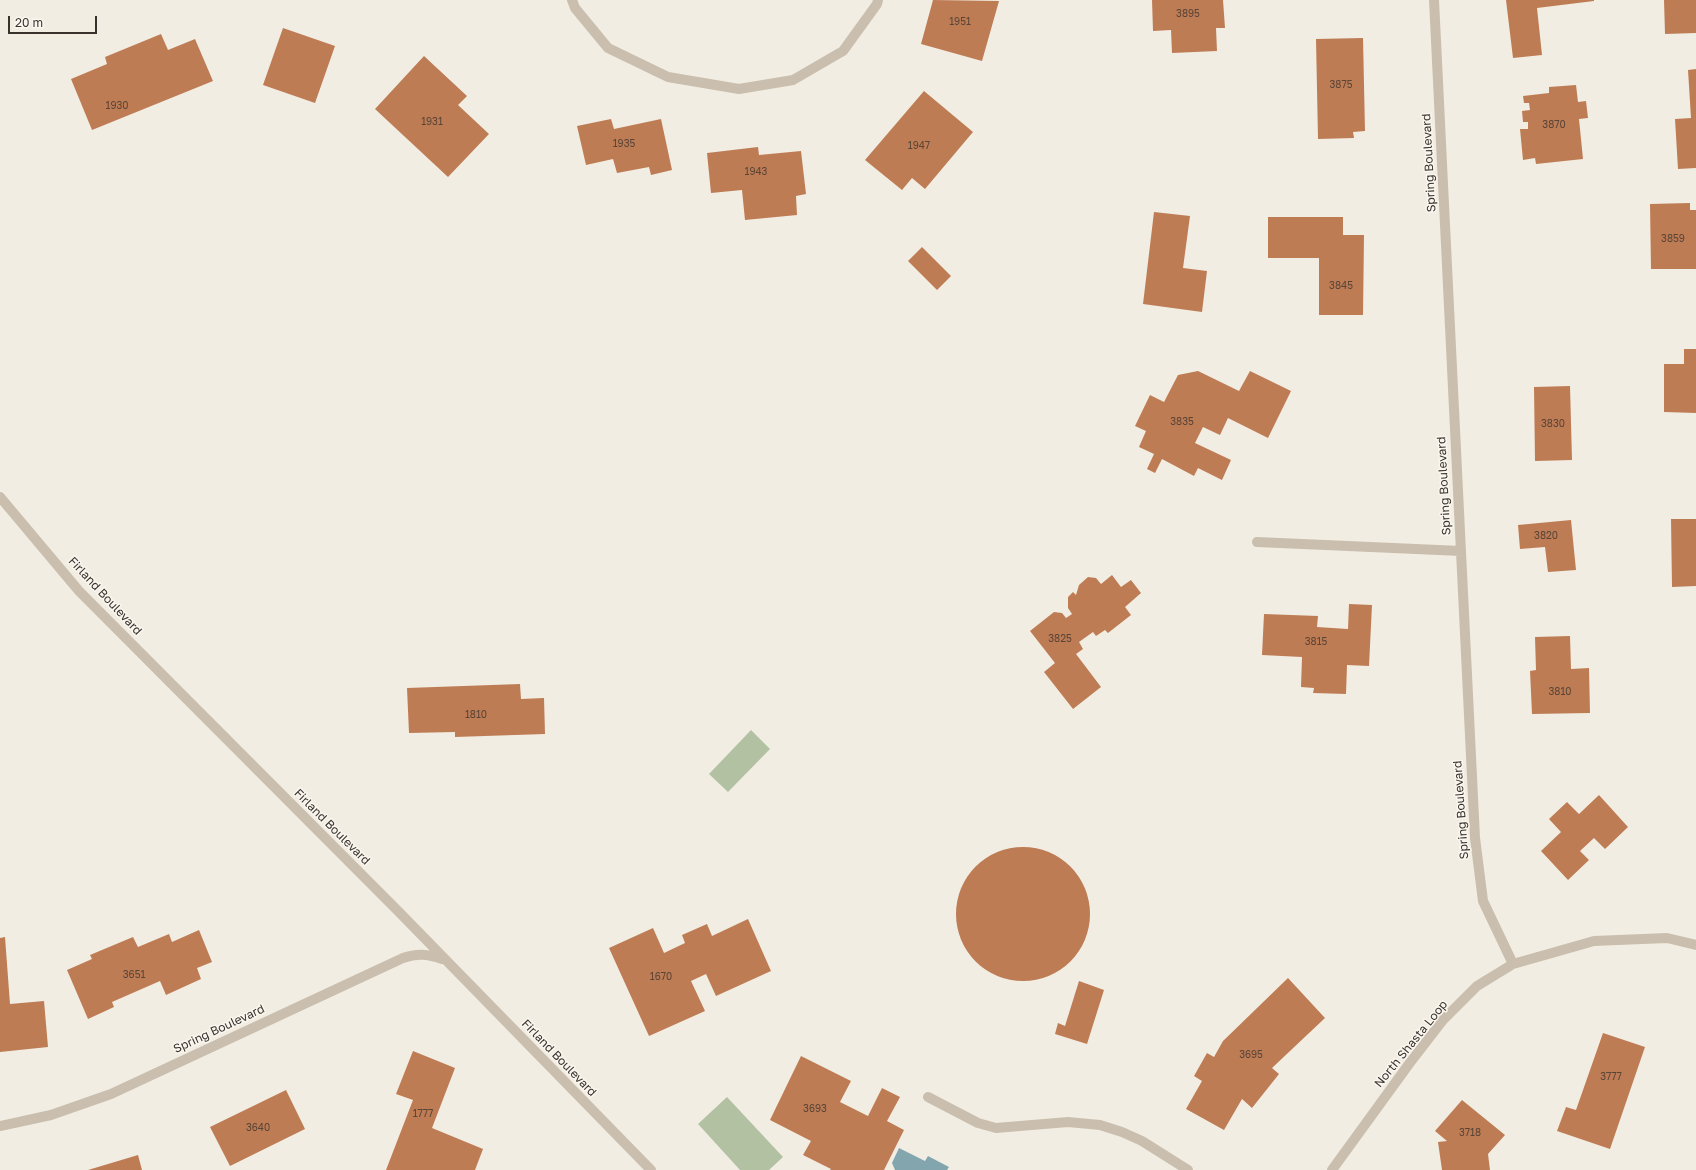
<!DOCTYPE html>
<html>
<head>
<meta charset="utf-8">
<style>
  body { margin:0 }
  #map { position:relative; width:1696px; height:1170px; overflow:hidden; background:#f2ede2; font-family:"Golos Text",sans-serif }
  canvas { display:block }
  .scale { position:absolute; left:8px; top:16px; width:89px; height:18px; box-sizing:border-box; border:2px solid #39322c; border-top:0; padding-left:5px; font-size:12px; line-height:14px; white-space:nowrap; color:#39322c; -webkit-text-stroke:3px #faf6ef; paint-order:stroke }
</style>
</head>
<body>
<div id="map">
<canvas width="1696" height="1170"></canvas>
<div class="scale">20 m</div>
</div>
<script>
const g = document.querySelector('canvas').getContext('2d');
g.lineJoin = 'round';
function fillPath(path, color) {
  g.fillStyle = color;
  g.fill(path, 'evenodd');
}
function trace(path, color, width, dash) {
  g.strokeStyle = color;
  g.lineWidth = width;
  g.lineCap = dash ? 'butt' : 'round';
  g.setLineDash(dash || []);
  g.stroke(path);
}
function label(font, color, halo, rows, align = 'center') {
  g.font = font + ' "Golos Text",sans-serif';
  g.lineWidth = 3;
  g.setLineDash([]);
  g.textBaseline = 'middle';
  g.strokeStyle = halo;
  g.fillStyle = color;
  for (const [text, x, y, turn = 0] of rows) {
    g.save();
    g.translate(x, y);
    g.rotate((+turn || 0) * Math.PI / 180);
    g.textAlign = isNaN(turn) ? turn : align;
    if (halo) g.strokeText(text, 0, 0);
    g.fillText(text, 0, 0);
    g.restore();
  }
}
fillPath(new Path2D(`
  M751,730L770,749L728,792L709,774Z
  M727,1097L783,1157L769,1170H740L698,1124Z`), '#b3c1a3');
fillPath(new Path2D(`
  M899,1148L925,1161L928,1156L949,1167L947,1170H895L892,1163Z`), '#83a6ae');
fillPath(new Path2D(`
  M933,0L999,1L982,61L921,44Z
  M1152,0H1223L1225,28H1216L1217,51L1172,53L1171,30L1153,31Z
  M1506,0H1594V1L1537,8L1542,55L1513,58Z
  M1664,0H1696V33L1665,34Z
  M283,28L335,46L315,103L263,85Z
  M161,34L168,50L195,39L213,81L92,130L71,79L107,64L105,57Z
  M1363,38L1365,131L1353,132L1354,138L1318,139L1316,39Z
  M424,56L467,96L458,105L489,134L448,177L375,109Z
  M1696,69V168L1678,169L1675,119L1691,118L1688,70Z
  M1576,85L1578,102L1586,101L1588,118L1579,119L1583,159L1536,164L1535,158L1523,160L1520,129H1528V122H1523L1522,111L1530,110L1529,103H1524L1523,96L1549,93V87Z
  M924,91L973,132L925,189L912,178L902,190L865,160Z
  M611,119L614,129L661,119L672,170L651,175L649,167L617,173L613,159L586,165L577,126Z
  M758,147L759,155L801,151L806,194L796,196L797,215L745,220L742,190L711,193L707,153Z
  M1690,203V210H1696V269H1651L1650,204Z
  M1154,212L1190,216L1183,268L1207,271L1202,312L1143,304Z
  M1268,217H1343V235H1364L1363,315H1319V258H1268Z
  M922,247L951,276L937,290L908,261Z
  M1684,349H1696V413L1664,412V364H1684Z
  M1198,371L1239,391L1250,371L1291,391L1268,438L1228,418L1220,435L1203,427L1195,443L1231,460L1222,480L1198,468L1194,476L1162,459L1155,473L1147,469L1154,454L1139,447L1146,431L1135,426L1150,395L1164,402L1178,375Z
  M1570,386L1572,460L1535,461L1534,387Z
  M1671,519H1696V586L1672,587Z
  M1571,520L1576,570L1548,572L1545,547L1520,549L1518,525Z
  M1112,575L1121,587L1131,580L1141,593L1125,607L1131,615L1108,633L1105,630L1096,636L1093,632L1079,642L1083,649L1076,654L1101,687L1073,709L1044,672L1055,663L1030,631L1054,612L1062,613L1066,618L1072,614L1068,608V597L1073,592L1076,595L1079,585L1088,577L1096,578L1101,584Z
  M1349,604L1372,605L1369,666L1347,665L1346,694L1313,693L1314,688L1301,687L1302,657L1262,655L1264,614L1318,616L1317,627L1348,629Z
  M1570,636L1571,669L1589,668L1590,713L1532,714L1530,671L1536,670L1535,637Z
  M520,684L521,699L544,698L545,734L455,737V732L409,733L407,688Z
  M1599,795L1628,827L1605,849L1594,838L1580,851L1589,860L1568,880L1541,851L1561,832L1549,819L1567,802L1579,814Z
  M956 914a67 67 0 1 1 134 0a67 67 0 1 1-134 0Z
  M748,919L771,971L716,996L706,974L691,981L705,1011L649,1036L609,948L653,928L664,953L685,943L682,935L707,924L712,936Z
  M199,930L212,962L197,968L201,979L166,995L160,981L112,1002L114,1007L88,1019L67,970L92,959L90,955L133,937L138,947L169,934L172,942Z
  M5,937L10,1004L44,1001L48,1047L0,1052V938Z
  M1288,978L1325,1018L1272,1068L1279,1074L1252,1108L1242,1099L1224,1130L1186,1109L1202,1081L1194,1076L1207,1053L1214,1057L1223,1041Z
  M1079,981L1104,990L1087,1044L1055,1034L1058,1023L1065,1026Z
  M1603,1033L1645,1047L1610,1149L1557,1131L1566,1107L1576,1110Z
  M413,1051L455,1068L432,1128L483,1149L475,1170H386L413,1100L396,1094Z
  M801,1056L851,1081L840,1102L868,1116L882,1088L900,1097L887,1121L904,1130L884,1170H830L831,1169L803,1155L811,1141L770,1120Z
  M286,1090L305,1129L230,1166L210,1127Z
  M1462,1100L1505,1135L1488,1154L1490,1170H1442L1438,1142L1447,1141L1435,1131Z
  M138,1155L142,1170H88Z`), '#be7c55');
trace(new Path2D(`
  M572,0L575,8L608,48L668,77L739,89L793,80L843,51L877,4L878,0
  M1434,0L1475,838L1483,901L1513,964
  M0,497L79,591L399,912L651,1170
  M1257,542L1461,551
  M928,1097L978,1123L996,1128L1068,1122L1100,1125L1122,1132L1142,1141L1188,1170
  M0,1126L51,1115L111,1094L403,958C417,953 428,954 442,959
  M1332,1170L1409,1064L1443,1020L1477,986L1513,964L1594,941L1667,938L1696,945`), '#cabfae', 10);
label('10px', '#5a4436', null, [
  ["3895",1188,14],
  ["1951",960,22],
  ["3875",1341,85],
  ["1930",117,106],
  ["1931",432,122],
  ["3870",1554,125],
  ["1935",624,144],
  ["1947",919,146],
  ["1943",756,172],
  ["3859",1673,239],
  ["3845",1341,286],
  ["3835",1182,422],
  ["3830",1553,424],
  ["3820",1546,536],
  ["3825",1060,639],
  ["3815",1316,642],
  ["3810",1560,692],
  ["1810",476,715],
  ["3651",134,975],
  ["1670",661,977],
  ["3695",1251,1055],
  ["3777",1611,1077],
  ["3693",815,1109],
  ["1777",423,1114],
  ["3640",258,1128],
  ["3718",1470,1133]
]);
label('12px', '#39322c', '#faf6ef', [
  ["Spring Boulevard",1429,163,-93],
  ["Spring Boulevard",1444,486,-93],
  ["Firland Boulevard",105,596,47],
  ["Spring Boulevard",1461,810,-94],
  ["Firland Boulevard",332,827,45],
  ["Spring Boulevard",219,1029,-25],
  ["North Shasta Loop",1411,1044,-51],
  ["Firland Boulevard",559,1058,46]
]);
</script>
</body>
</html>
